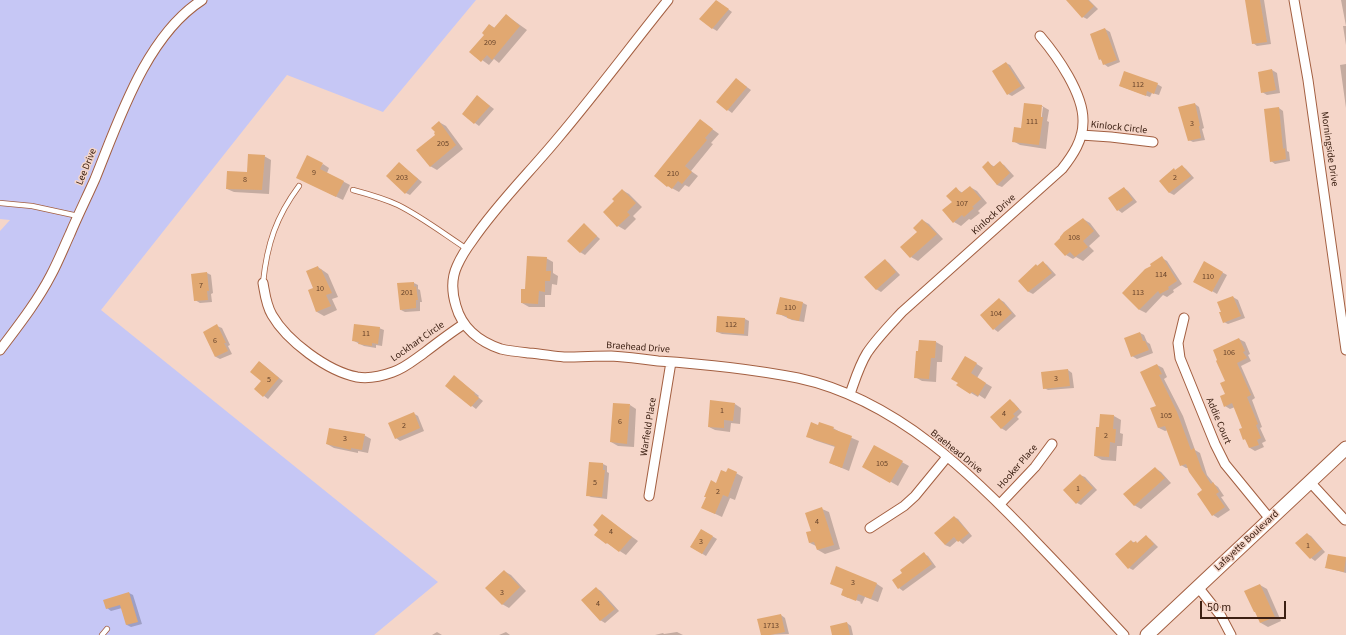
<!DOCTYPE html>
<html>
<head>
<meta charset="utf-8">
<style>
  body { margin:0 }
  #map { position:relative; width:1346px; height:635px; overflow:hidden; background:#f5d6c9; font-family:"Source Sans 3",sans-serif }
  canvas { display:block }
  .scale { position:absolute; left:1200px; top:601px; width:86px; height:18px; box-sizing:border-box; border:2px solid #3c2013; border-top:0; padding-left:5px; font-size:12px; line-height:14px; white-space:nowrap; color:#3c2013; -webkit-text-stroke:3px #f5d6c9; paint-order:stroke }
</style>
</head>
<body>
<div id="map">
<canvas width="1346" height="635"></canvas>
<div class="scale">50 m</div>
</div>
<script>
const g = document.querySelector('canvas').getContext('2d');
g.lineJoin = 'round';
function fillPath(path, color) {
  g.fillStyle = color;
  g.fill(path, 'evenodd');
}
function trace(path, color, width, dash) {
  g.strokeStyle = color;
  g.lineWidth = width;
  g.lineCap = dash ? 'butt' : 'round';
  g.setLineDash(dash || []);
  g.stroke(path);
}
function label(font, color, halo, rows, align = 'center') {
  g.font = font + ' "Source Sans 3",sans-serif';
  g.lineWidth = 3;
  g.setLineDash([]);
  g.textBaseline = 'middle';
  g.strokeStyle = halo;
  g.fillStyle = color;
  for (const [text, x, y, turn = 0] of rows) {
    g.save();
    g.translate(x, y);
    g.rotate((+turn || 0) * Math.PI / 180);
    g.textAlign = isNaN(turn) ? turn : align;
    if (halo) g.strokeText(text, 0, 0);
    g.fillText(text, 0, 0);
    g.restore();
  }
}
fillPath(new Path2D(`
  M0,0H476L383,112L287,75L101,310L438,582L374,635H0V231L10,220L0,219Z`), '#c6c7f5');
fillPath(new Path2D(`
  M1067,0H1089L1098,9L1087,19L1083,17Z
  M1246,0H1264L1271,44L1257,46L1253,43Z
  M1341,0H1346V45L1343,26H1346Z
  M717,1L732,12L717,31L712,28Z
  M506,15L527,30L499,63L494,59L489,65L471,52L485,35L490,25L495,28Z
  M1105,29L1110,32L1120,62L1108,67L1104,64L1102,61L1100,59Z
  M1006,63L1010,65L1025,88L1012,96L1008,94Z
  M1346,64V108L1340,65Z
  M1272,70L1277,73L1280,93L1267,95L1262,92Z
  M736,79L751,90L732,113L717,102Z
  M1157,84L1162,87L1159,95L1152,93L1150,97L1120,86Z
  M477,96L494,109L479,126L463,114Z
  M1195,104L1199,107L1204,128L1202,129L1205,140L1193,142L1189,140Z
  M1042,106L1049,110L1047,121L1049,122L1046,149L1020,145L1013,141ZM1041,107H1043L1041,122Z
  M1279,108L1283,111L1287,151L1289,152L1290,161L1275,164L1271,161Z
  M700,120L719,134L711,143L713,144L691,171L698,176L689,187L685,185L679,192L668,186L655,176Z
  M439,122L446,126L463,149L437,170L430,166Z
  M264,156L271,160L269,194L234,192L227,189L248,173Z
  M399,163L422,182L410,195L406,193Z
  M988,163L995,167L1000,163L1004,165L1014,176L1002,187L997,185Z
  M323,164L329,168L327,173L350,185L343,200L304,181Z
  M1182,166L1186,169L1194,178L1174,195L1170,193L1160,181Z
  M970,187L977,191L987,203L978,211L980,213L971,220L969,219L961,226L954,222L943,210L953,202L956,189L963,193Z
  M1124,188L1128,191L1137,202L1122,213L1118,210Z
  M622,190L629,194L642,207L633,216L636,219L625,230L618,226L604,212L616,201Z
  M1083,219L1090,223L1100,236L1089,246L1094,251L1083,261L1076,257L1073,259L1066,255Z
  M922,220L929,224L943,239L918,261L911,257Z
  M584,224L600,239L585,255L580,252Z
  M546,258L553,262V273L558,276L557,285L552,284L551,295H545V307H529L522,303L526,290Z
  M1162,258L1167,261L1182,284L1173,290L1174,292L1167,297L1163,295L1146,313L1140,310L1123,293Z
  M885,260L889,263L900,275L881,292L876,289Z
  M1043,262L1047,265L1056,275L1033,294L1029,292L1019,281L1036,265L1038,266Z
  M1205,263L1227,275L1217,294L1195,281Z
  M318,267L328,274L338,297L332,299L337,310L324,316L317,312L314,288Z
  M207,273L211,275L213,293L211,294L212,302L200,303L195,300Z
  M414,283L418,285V289L420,290L422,302H420V311L405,312L401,310Z
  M1233,297L1238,300L1245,318L1228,324L1224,322L1222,312Z
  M780,298L803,303L807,305L804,322L792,320L777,313Z
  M999,299L1004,302L1016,316L998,332L994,329Z
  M745,319L749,321L748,336L722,334L717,332Z
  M217,326L222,328L230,345L228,346L232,354L220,359L216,357Z
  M379,328L384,330L382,346L376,345V348L364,346L354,341Z
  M1140,333L1144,335L1147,342L1150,344L1153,353L1137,359L1132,356Z
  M1239,339L1245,342L1250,354L1248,355L1251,361L1241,366L1255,398L1252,400L1262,427L1260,428L1266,441L1262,443L1264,447L1255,451L1250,448L1247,440L1244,439L1243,428L1235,407L1230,409L1225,406L1226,381Z
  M936,342L943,346L942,362H937L936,382L922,381L915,377L919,352Z
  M966,357L983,368L977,378L992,387L985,399L979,395L978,397L971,393Z
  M260,362L283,381L268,399L255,389L262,381Z
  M1157,365L1163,368L1167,377L1164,379L1183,416L1195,450L1200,453L1207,475L1214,484L1218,487L1224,496L1221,497L1230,510L1218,518L1213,515L1203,490L1188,468H1186L1181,465L1168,430L1165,431L1159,428L1151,409L1157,406Z
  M1068,370L1072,373L1074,388L1048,390L1044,388Z
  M454,376L479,396L478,397L483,401L476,409L446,386Z
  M1010,400L1014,403L1022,412L1017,417L1019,419L1006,431L1001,428Z
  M735,404L741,408L740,424L731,423L730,432L715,430L709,427Z
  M630,405L636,409L634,447L618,446L611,442Z
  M413,413L418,416L424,431L400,441L396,438Z
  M1114,416L1121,420L1120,433L1123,434L1122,446H1117L1116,461L1102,460L1095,456L1100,428Z
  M819,426L833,428L840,432V433L859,441L849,471L830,463L835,447L814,440L807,436Z
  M364,435L371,439L368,453L358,451V453L334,448L327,444Z
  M875,447L909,466L898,486L864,466Z
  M603,464L607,466V472L609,473L607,499L591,497L587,495Z
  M1155,468L1161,472L1171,483L1141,509L1134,505Z
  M726,473H736L743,477L735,500L730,498L722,517L709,511L707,497Z
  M1080,475L1085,477L1097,490L1081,505L1077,503Z
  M822,509L829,512L840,549L825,554L818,550L816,546L810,543L812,532Z
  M603,516L638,541L626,555L607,543L596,534L600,529Z
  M954,517L958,519L972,536L963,544L958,540L950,547L945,545Z
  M702,530L717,539L706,556L691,547Z
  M1307,534L1311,536L1325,552L1315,561L1311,558L1297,543Z
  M1146,537L1150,539L1158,547L1133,570L1129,568L1131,541L1138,544Z
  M924,554L928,556L936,567L903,591L899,588L904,573Z
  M1328,555L1346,558V573L1324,567H1326Z
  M504,571L511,575L526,591L509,608L502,604Z
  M831,583L877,584L883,588L878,602L865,597L862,604L860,603L861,602L848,597V598L842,595L844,589Z
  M1260,585L1267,589L1281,621L1268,627L1261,623L1257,613Z
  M596,588L601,591L619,611L605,623L600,620Z
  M129,593L133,595L142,624L131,627L127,625L122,608L111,611L107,608Z
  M781,615L785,618L789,634L762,635Z
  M847,623L851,626L853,635H833Z
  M437,632L442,635H432Z
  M506,632L510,635H499Z
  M677,632L683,635H655L663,633L664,634Z`), '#0003');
fillPath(new Path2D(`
  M716,0L729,9L712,29L699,19Z
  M1066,0H1088L1094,6L1082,18Z
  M1245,0H1260L1267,42L1252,44Z
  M506,14L520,26L492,60L487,55L481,62L469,52L484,35L482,33L489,24L494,28Z
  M1105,28L1117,60L1103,65L1101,59L1099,60L1090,34Z
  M1006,62L1021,86L1007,95L992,71Z
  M1272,69L1276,90L1261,93L1258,72Z
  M1124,71L1158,83L1154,94L1147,91L1146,96L1119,86Z
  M736,78L747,87L727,111L716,102Z
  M477,95L490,106L474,124L462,114Z
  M1024,103L1042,105L1041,117H1043L1039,145L1012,142L1014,127L1021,128Z
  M1195,103L1200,126H1199L1201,138L1188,141L1178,107Z
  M1279,107L1283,149L1285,148L1286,159L1270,162L1264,109Z
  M700,119L713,129L705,138L707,140L685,166L692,172L682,184L678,181L672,189L668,186L667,187L654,176Z
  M439,121L456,145L430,167L416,150L435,135L434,133L435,132L431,128Z
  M248,154L265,155L262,190L226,189L227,171L247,172Z
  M307,155L323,163L320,169L344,181L336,197L296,178Z
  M988,161L993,167L1000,161L1010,173L997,185L982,167Z
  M399,162L418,179L405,194L386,176Z
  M1182,165L1191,176L1169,193L1159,181L1174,168L1175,170Z
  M970,186L981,199L972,207L974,208L964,217L962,215L953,223L942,210L952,202L946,196L956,187L961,193Z
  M1124,187L1133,200L1117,211L1108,198Z
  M622,189L636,203L627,212L630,215L617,227L603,212L614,201L612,199Z
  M1083,218L1094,231L1083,241L1088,247L1075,257L1070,252L1065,256L1054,244L1060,238V237L1064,232Z
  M922,219L937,234L910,258L900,247L917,232L913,228Z
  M584,223L597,236L580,253L567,241Z
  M527,256L547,257L546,271H551L550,281H545V292L539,291L538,304L521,303V289H525Z
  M1162,256L1177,281L1168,287L1169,289L1160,294L1158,291L1139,310L1122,293L1145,269L1151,266L1150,264Z
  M885,259L896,272L876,290L864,277Z
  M1043,261L1052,273L1028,292L1018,281L1036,264L1037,266Z
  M1204,261L1223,272L1212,292L1193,282Z
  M318,266L319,270L321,269L332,293L326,295L331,306L316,312L308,290L313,288L306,271Z
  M207,272L209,291H207L208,300L194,301L191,274Z
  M414,282V287L416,286L418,300H416V308L400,310L397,283Z
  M1233,296L1241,316L1223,323L1219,312H1221L1217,302Z
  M780,297L803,302L799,321L787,318V316L776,314Z
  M999,298L1012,313L993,330L980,315Z
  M717,316L745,318L744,334L716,332Z
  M217,324L226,343H224L228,351L215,357L203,332Z
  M354,324L380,327L378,344L372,343V346L358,344L359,342L352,341Z
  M1140,332L1143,341H1145L1149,350L1131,357L1124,338Z
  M1239,338L1245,351L1243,352L1247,358L1237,363L1251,395L1247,397L1258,424L1256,425L1261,438L1257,440L1259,445L1249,448L1245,439L1243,440L1239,429L1242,428L1232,403L1224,407L1220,396L1225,394L1220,383L1225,381L1216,361L1217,360L1213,350Z
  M919,340L936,341L935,358H931L929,379L914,378L916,351H918Z
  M965,356L977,363L971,373L986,383L978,396L972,392L970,394L956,385L958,383L951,379Z
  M259,361L279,378L263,397L254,389L261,381L250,372Z
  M1157,364L1162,374L1159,375L1177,412L1191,450L1194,448L1202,470L1211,484L1213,482L1219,492L1216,494L1225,507L1212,516L1197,494L1202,490L1189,472L1186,464L1180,466L1165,426L1158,428L1150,408L1156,406L1140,372Z
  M1068,369L1070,386L1043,389L1041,372Z
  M454,375L475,393L474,394L479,398L471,407L445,386Z
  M1010,399L1019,409L1013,414L1015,416L1001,429L990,417Z
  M710,400L735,403L733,421L724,420V428L708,427Z
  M613,403L630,404L627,444L610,442Z
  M414,412L420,428L395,439L388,423Z
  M1100,414L1114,415L1113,429H1116L1115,443L1110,442L1109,457L1094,456L1096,427H1099Z
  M811,422L818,425L819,422L834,427L833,429L852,436L842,468L829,463L835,446L806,437Z
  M329,428L365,434L362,450L351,448V450L326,444Z
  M874,445L903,461L890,483L862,467Z
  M589,462L603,463V470H605L602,497L586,496Z
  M1155,467L1165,478L1134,506L1123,494Z
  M728,468L737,472L728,497L723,495L715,514L701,508L706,497H704L711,480L716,483L721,470L726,472Z
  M1080,474L1093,488L1076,504L1063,490Z
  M822,507L834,545L817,550L814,542L809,543L806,532L811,531L805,513Z
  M602,514L632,537L619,552L607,543L606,544L594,535L598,530L593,525Z
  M954,516L969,533L958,542L954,537L945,545L934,533Z
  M701,529L713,536L702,554L690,547Z
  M1307,533L1322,549L1310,559L1295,543Z
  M1146,535L1154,544L1128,569L1115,554L1131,540L1133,543L1136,541L1137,543Z
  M924,552L932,564L898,589L892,580L902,573L900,570Z
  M1328,554L1346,557L1344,572L1325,568Z
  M836,566L877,583L871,599L858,594L856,601L841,595L843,589L830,584Z
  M504,570L520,587L502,605L485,588Z
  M1260,584L1275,617L1260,623L1255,612H1254L1244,591Z
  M596,587L615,609L600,621L581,600Z
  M129,592L138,622L126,625L120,605L106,609L103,600Z
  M781,614L785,632L770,635H761L757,619Z
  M847,622L850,635H832L830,626Z`), '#e1a871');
const service = new Path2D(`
  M353,190C368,194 383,198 398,205C422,217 444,234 467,249
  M0,203L32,206L78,216
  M263,283C267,244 276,217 299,186
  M102,635L107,629`);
const minor = new Path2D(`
  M668,0C631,46 596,93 558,138C530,172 497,204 472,241C466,249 461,257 457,266C451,279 452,293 456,306C462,328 480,342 501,349C510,351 520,352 529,353C541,354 553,356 564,357C580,357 596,356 611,356C627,357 643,359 658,361C705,364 751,369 798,378C896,399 973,475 1040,546C1068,575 1096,605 1124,635
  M1294,0L1308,80L1346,350
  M1081,135L1111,137L1153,142
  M263,283C265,294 266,305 272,315C287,341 327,371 357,377C369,379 382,376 393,372C405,368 414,360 424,353C437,343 450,333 464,324
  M1184,318L1178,343L1180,358L1215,444L1225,464L1270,519
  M0,350C18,326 37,302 51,275C58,262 64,247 70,234C78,215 87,197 95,179C119,120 146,36 202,0
  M850,394C855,380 859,366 867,353C877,338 890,325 902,312L1062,169C1073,155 1083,140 1083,122C1084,94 1057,56 1040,36
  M1310,482L1345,520
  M649,496L671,362
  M1000,504L1035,467L1052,444
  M870,528L904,506L915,496L947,457
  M1198,587L1221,616L1231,635`);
const secondary = new Path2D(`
  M1147,635L1346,448`);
trace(service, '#a35f41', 6);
trace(minor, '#a35f41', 11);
trace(secondary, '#a35f41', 15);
trace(service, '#fff', 4.5);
trace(minor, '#fff', 9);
trace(secondary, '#fff', 13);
label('8px', '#65422a', null, [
  ["209",490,43],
  ["112",1138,85],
  ["111",1032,122],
  ["3",1192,124],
  ["205",443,144],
  ["9",314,173],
  ["210",673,174],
  ["203",402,178],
  ["2",1175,178],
  ["8",245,180],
  ["107",962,204],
  ["108",1074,238],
  ["114",1161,275],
  ["110",1208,277],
  ["7",201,286],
  ["10",320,289],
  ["201",407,293],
  ["113",1138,293],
  ["110",790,308],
  ["104",996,314],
  ["112",731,325],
  ["11",366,334],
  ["6",215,341],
  ["106",1229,353],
  ["3",1056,379],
  ["5",269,380],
  ["1",722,411],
  ["4",1004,414],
  ["105",1166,416],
  ["6",620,422],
  ["2",404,426],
  ["2",1106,436],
  ["3",345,439],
  ["105",882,464],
  ["5",595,483],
  ["1",1078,489],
  ["2",718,492],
  ["4",817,522],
  ["4",611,532],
  ["3",701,542],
  ["1",1308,546],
  ["3",853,583],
  ["3",502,593],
  ["4",598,604],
  ["1713",771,626]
]);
label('10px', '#3c2013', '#f5d6c9', [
  ["Kinlock Circle",1119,128,6],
  ["Morningside Drive",1329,149,82],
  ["Lee Drive",87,167,-68],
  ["Kinlock Drive",994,215,-42],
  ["Lockhart Circle",418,342,-35],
  ["Braehead Drive",638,348,4],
  ["Addie Court",1218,421,67],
  ["Warfield Place",649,427,-81],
  ["Braehead Drive",956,452,39],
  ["Hooker Place",1018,467,-49],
  ["Lafayette Boulevard",1247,541,-43]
]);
</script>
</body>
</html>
